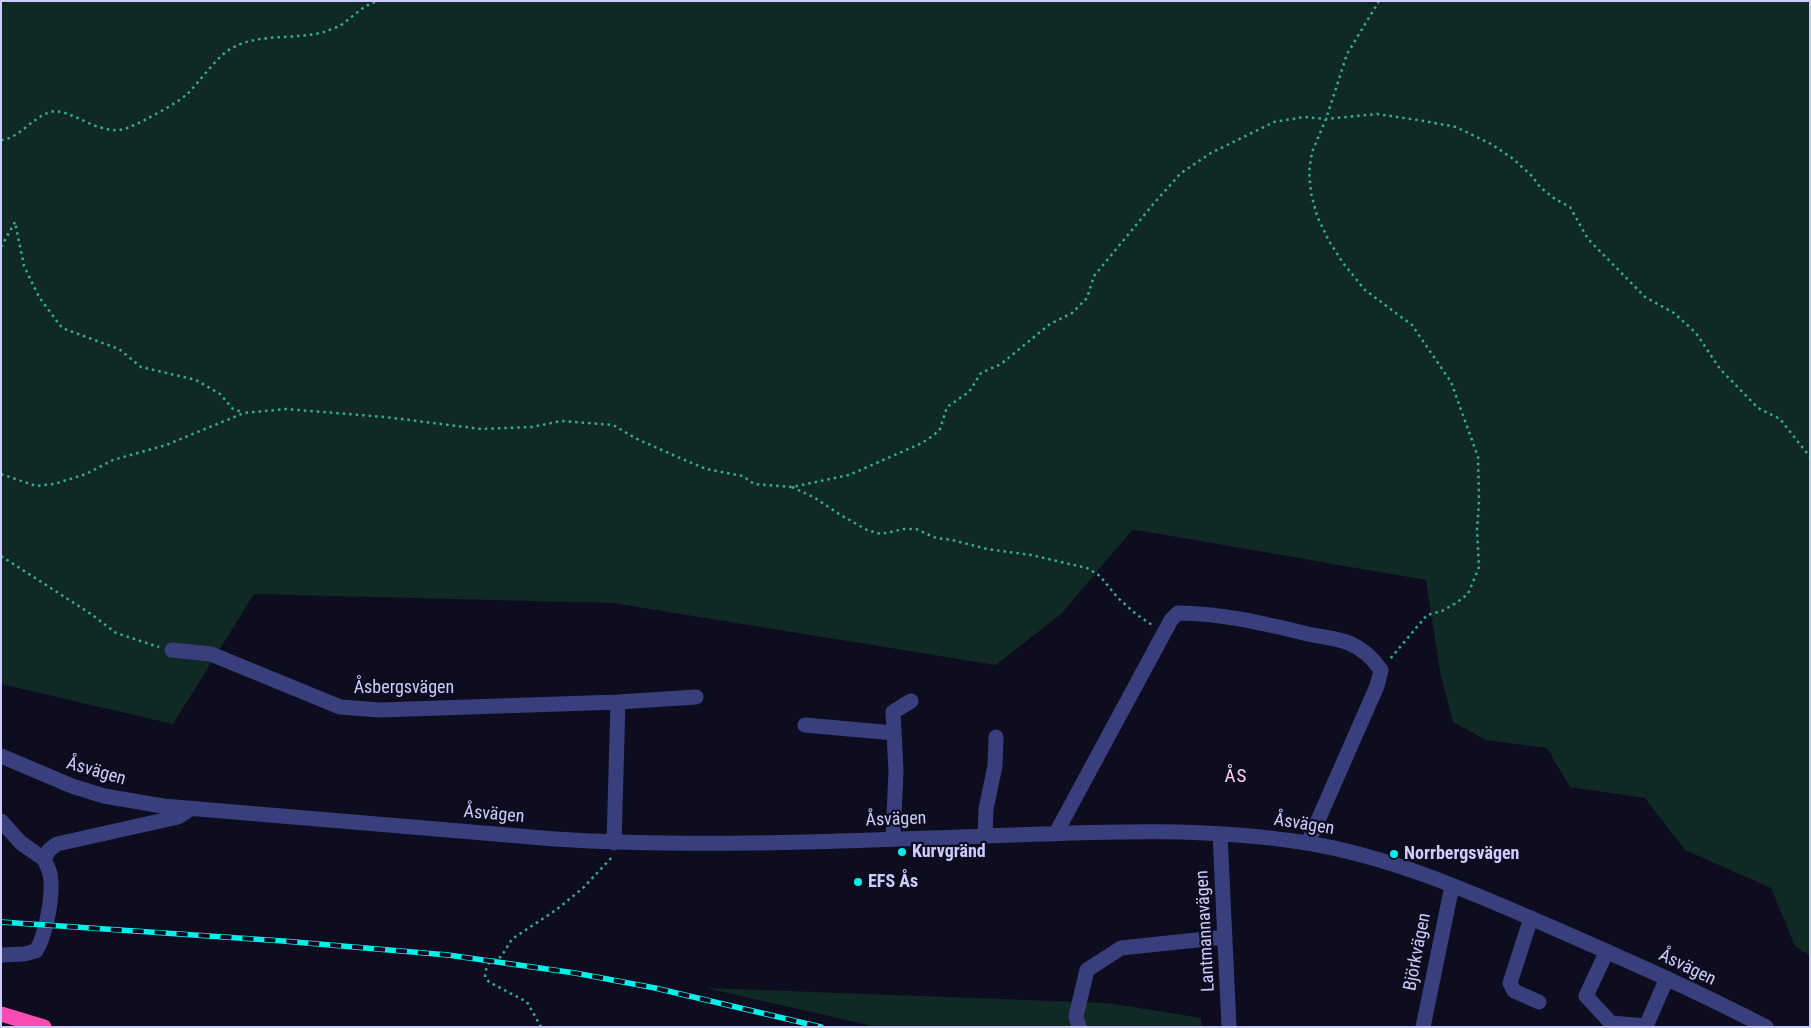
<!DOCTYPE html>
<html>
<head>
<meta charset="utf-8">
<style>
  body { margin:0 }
  #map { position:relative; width:1811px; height:1028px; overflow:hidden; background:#0e0d1f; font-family:"Roboto Condensed",sans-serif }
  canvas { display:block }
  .frame { position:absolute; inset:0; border:2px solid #cccdfe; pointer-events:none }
</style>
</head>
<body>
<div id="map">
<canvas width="1811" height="1028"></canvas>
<div class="frame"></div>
</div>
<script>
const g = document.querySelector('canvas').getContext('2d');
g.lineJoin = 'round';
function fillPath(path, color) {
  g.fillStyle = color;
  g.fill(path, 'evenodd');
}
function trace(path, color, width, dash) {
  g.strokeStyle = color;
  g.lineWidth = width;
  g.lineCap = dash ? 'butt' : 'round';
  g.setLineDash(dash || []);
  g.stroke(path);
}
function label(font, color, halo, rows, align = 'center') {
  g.font = font + ' "Roboto Condensed",sans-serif';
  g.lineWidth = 4.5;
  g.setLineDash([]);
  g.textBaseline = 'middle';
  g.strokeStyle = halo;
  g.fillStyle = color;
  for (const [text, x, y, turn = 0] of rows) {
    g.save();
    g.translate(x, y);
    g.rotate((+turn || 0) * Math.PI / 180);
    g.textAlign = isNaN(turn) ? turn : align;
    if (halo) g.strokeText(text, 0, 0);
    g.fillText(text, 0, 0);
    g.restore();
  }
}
fillPath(new Path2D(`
  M1,1H1810V956L1795,946L1771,888L1685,850L1645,798L1570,787L1547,748L1486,740L1453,722L1440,672L1426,580L1148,532L1132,530L1062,613L996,665L613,603L254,594L173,724L1,684Z
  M706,988L1107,1003L1201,1018V1027H877Z`), '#102925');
trace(new Path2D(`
  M1379,1L1347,54L1326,119L1312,152L1309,172L1311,193L1317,216L1329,241L1343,263L1365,290L1412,325L1451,382L1478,457L1479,500L1477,530L1479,567L1468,594L1456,603L1442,611L1427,615L1390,659
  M1,140C18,139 33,117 50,112C71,106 100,140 130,127C142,122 176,104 186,95C200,82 218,54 234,47C261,33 295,40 324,32C329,30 336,28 341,25C354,16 364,4 379,1
  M1,247L15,222L24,266L39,297L62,328L119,349L141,367L196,380L220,394L233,409L242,412
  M1,474L36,486L54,484L86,474L113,460L166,445L244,413L286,409L385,417L481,429L532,427L561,421L613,425L637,439L673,455L706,469L743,476L754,484L792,487L849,475L922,443L934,435L940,429L947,407L969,392L981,373L1001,364L1050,324L1072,313L1087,298L1094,276L1155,202L1181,173L1211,153L1274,122L1304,117L1326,119L1377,114L1424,121L1456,127L1491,144L1512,158L1532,176L1540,187L1555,199L1570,207L1588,239L1645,297L1674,313L1696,333L1720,369L1758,408L1780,419L1810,457
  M792,487L815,498L839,514L867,530L881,534L904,529H916L936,538L952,540L987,549L1031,555L1087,568L1100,576L1118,598L1136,614L1152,625
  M1,556L91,614L116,633L159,647
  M541,1027L527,1002L489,982L485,977C486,964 489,960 501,957L512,939L556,910L583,888L612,857`), '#31ad96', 2.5, [2.5, 4]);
trace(new Path2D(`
  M172,650L211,654L340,707L380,710L618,702L696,697
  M805,725L894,733
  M1,756L72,786L104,796L163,806L555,839C699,848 843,841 988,836C1094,832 1201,826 1307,843C1392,857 1471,892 1549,926C1622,958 1695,990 1766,1027
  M1,821L21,843L44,859
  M1056,833L1171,620L1178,613C1221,613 1266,624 1308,634C1321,637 1336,638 1349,643C1363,649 1372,657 1381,670L1377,686L1308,843
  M1220,834L1229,1027
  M985,836L986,809L995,766L996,737
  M893,839L896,771L893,712L911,701
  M614,843L618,702
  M1531,918L1510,983L1514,991L1539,1002
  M1607,951L1586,996L1611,1023L1646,1026L1667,978
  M1,955L24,954L36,951C46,934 54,894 50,874C49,869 46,864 44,859L49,850L57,844L178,817L192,808
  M1079,1027L1076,1016L1087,970L1121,948L1225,937
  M1423,1027L1452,886`), '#393f7d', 15);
trace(new Path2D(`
  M1,1014L44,1027`), '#fa4bb5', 15);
const rail = new Path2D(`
  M1,922L283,941L448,955L575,973L655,988L821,1027`);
trace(rail, '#07efe9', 5.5);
trace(rail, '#0e0d1f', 4, [11]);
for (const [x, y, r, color] of [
  [902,852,5,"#07efe9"],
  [1394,854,5,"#07efe9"],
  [858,882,5,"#07efe9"]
]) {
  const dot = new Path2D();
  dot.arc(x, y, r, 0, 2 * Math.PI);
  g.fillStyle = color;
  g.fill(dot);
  trace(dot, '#0e0d1f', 2);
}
label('18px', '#cccdfe', '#0e0d1f', [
  ["Åsbergsvägen",404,688],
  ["Åsvägen",96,772,16],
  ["Åsvägen",494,815,5],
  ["Åsvägen",896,820,-2],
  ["Åsvägen",1304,825,9],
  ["Lantmannavägen",1206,931,-93],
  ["Björkvägen",1418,952,-79],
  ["Åsvägen",1687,968,26]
]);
label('bold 18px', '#cccdfe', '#0e0d1f', [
  ["Kurvgränd",912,852],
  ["Norrbergsvägen",1404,854],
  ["EFS Ås",868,882]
], 'left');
g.letterSpacing = '1px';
label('19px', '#fecef2', '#0e0d1f', [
  ["ÅS",1236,777]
]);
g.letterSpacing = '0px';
</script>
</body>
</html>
